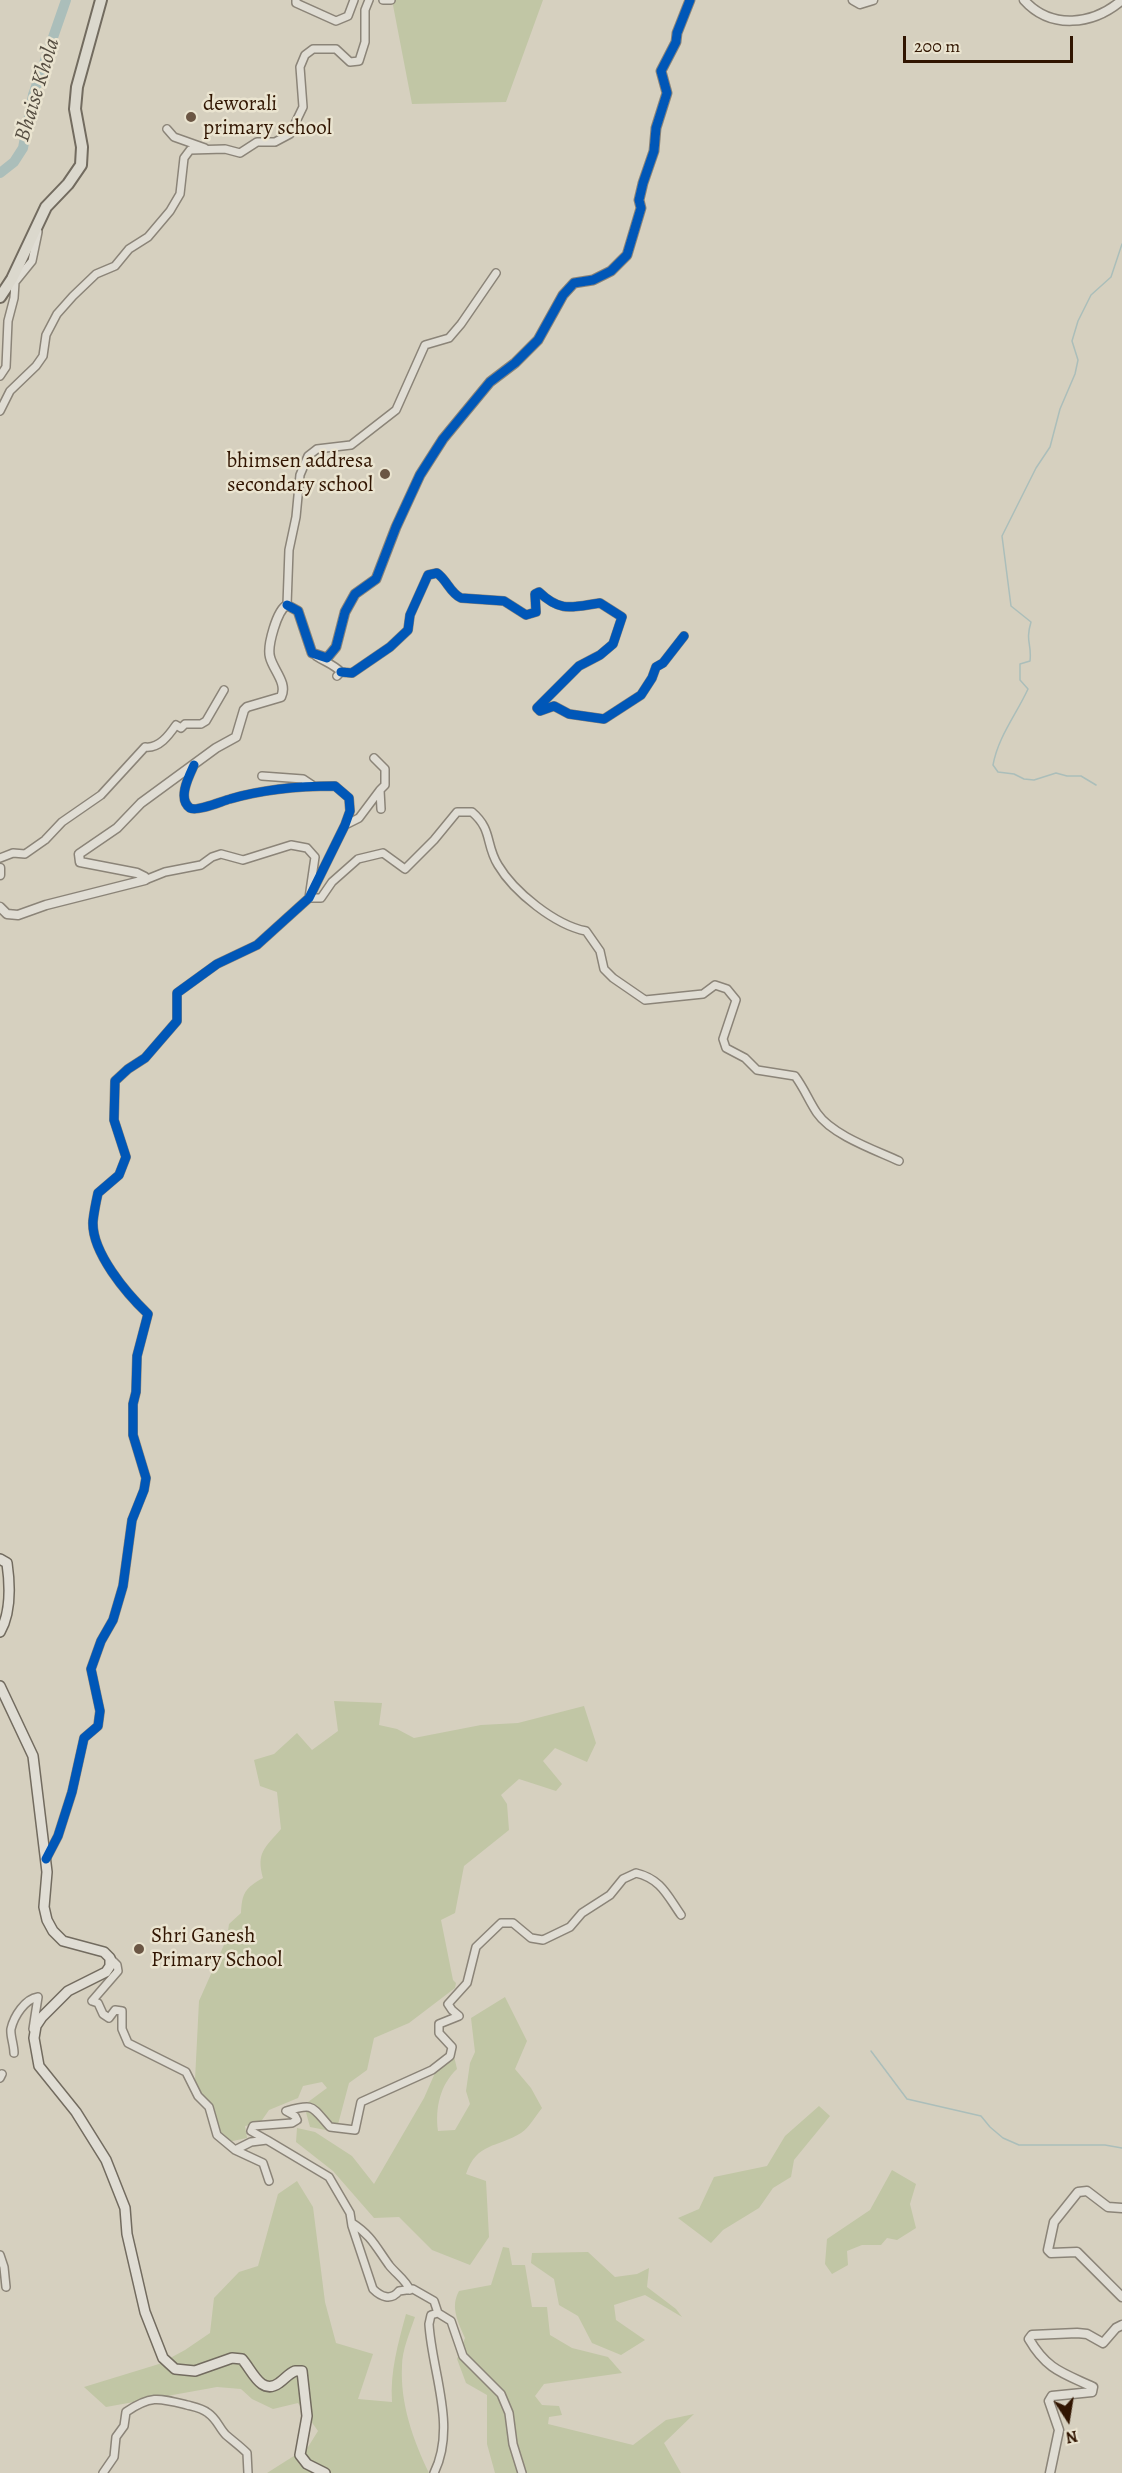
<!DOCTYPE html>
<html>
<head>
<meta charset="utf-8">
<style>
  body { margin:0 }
  #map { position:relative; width:1122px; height:2473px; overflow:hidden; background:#d6d0bf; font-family:Alegreya,serif }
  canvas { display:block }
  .north { position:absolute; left:1038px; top:2389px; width:60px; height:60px; -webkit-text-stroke:4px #eae4d0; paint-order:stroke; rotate:168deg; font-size:16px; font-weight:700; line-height:24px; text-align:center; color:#311501 }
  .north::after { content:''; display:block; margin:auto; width:21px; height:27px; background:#311501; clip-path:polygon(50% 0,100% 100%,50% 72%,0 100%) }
  .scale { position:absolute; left:903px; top:36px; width:170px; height:27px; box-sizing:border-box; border:3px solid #311501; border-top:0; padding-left:8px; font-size:18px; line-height:21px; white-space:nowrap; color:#311501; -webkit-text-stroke:4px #eae4d0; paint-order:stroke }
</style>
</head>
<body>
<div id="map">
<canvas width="1122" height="2473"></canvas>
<div class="north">N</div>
<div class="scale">200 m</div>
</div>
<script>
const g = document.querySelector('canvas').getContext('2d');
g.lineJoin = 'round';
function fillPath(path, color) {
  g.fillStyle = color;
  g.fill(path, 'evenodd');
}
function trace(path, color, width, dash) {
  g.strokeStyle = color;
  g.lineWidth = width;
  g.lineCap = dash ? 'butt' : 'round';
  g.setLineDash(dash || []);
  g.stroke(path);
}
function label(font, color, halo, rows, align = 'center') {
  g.font = font + ' Alegreya,serif';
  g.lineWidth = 5;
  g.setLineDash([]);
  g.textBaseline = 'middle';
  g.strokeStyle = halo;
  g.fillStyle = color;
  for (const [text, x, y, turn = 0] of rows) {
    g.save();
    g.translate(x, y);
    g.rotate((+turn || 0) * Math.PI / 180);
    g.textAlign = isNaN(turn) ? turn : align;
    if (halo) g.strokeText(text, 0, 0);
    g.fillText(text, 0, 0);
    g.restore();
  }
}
fillPath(new Path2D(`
  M392,0H543L506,102L412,104Z
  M334,1701L382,1703L379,1725L397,1729L414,1738L481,1725L518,1723L584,1706L596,1743L587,1762L555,1748L543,1761L562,1784L556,1791L519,1779L501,1795L507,1804L509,1830L464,1866L455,1913L441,1920L453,1980L456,1983L455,1988L409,2023L374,2038L367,2070L349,2083L336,2132L310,2127L304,2105L327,2088L322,2082L303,2086L298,2098L269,2110L260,2123L245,2126L247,2138L223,2143L195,2080L199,2001L227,1938L229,1924L241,1913C242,1893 245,1888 263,1878C256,1852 265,1848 281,1829L277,1792L260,1786L254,1760L274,1754L297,1733L312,1750L338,1731Z
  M505,1997L527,2041L515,2069L531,2088L542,2108C536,2115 529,2128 521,2133C497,2148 477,2142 466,2174L486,2181L489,2237L470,2265L432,2250L399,2217L374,2218L333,2171L296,2142L297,2128L315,2132L352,2156L374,2184L424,2098L435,2073L454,2056L457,2069C440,2085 435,2108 438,2131L455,2130L470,2104L466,2091L470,2063L475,2052L471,2018Z
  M819,2106L830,2116L794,2160L791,2177L773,2188L759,2208L723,2230L711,2243L678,2218L699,2209L714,2177L767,2166L785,2136Z
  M892,2170L916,2184L910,2204L916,2228L897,2240L887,2238L881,2245H862L847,2251L848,2265L832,2274L825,2264L827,2239L870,2210Z
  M297,2181L313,2207L325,2302L336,2343L373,2354L358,2399L392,2402C390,2371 398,2344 406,2314L415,2317C410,2332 402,2350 402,2366C400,2403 413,2440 429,2473H267L308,2447L318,2431L298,2403L273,2409L252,2399L241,2389L217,2387L106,2407L84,2387L159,2364L185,2350L210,2333L214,2298L239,2272L258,2266L278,2194Z
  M503,2247L509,2248L512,2265H525L532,2307H547L550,2335L572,2348L608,2357L622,2373L544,2384L535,2396L542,2405L559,2406L562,2415L549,2417L548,2424L633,2445L666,2420L694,2414L664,2443L681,2473H495L487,2444V2395L466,2383L457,2359L465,2338C458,2322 450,2307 459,2291L491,2285Z
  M588,2252L615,2277L637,2274L649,2268L647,2287L676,2309L682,2317L645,2295L614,2305L616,2320L645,2340L621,2355L592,2343L578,2316L559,2305L554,2279L531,2263L532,2253Z`), '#c1c6a5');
trace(new Path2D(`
  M1096,785L1081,776H1067L1056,773L1034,780L1024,779L1014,774L998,772L993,765C998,737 1016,715 1028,689L1020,680V664L1030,661C1032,643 1025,642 1031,622L1011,606L1002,536L1036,468L1050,447L1060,409L1075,374L1078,360L1072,341L1078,321L1091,295L1111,277L1122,244
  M871,2051L907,2099L981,2116L990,2127L1003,2138L1019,2145H1105L1122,2148`), '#abbeba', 1.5);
trace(new Path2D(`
  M0,173L14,162L23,148L33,95L66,0`), '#abbeba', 10);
const minor = new Path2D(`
  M296,0V3L336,21L348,16L354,0
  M383,0H391
  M167,129L174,137L205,148
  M0,376L6,367L8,321L14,298L15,282L32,261L38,232
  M0,411L10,391L36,366L43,356L46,335L57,314L73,296L96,274L115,266L129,249L148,237L170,211L180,194L184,158L190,150L225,149L240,153L257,142H275L290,134L303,107L300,67L305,55L313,49H336L350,62L359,61L365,42V10L369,0
  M287,605L289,550L296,517L300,475L308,456L317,449L351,445L396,410L425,345L449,338L461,324L496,273
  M316,656C325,662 333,664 341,672L337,676
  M341,672L352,673L390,647L408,630L410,615L428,575L437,573C447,580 450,593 461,598L504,601L526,615L536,612L535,594L539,592C561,613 572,607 600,603L622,617L613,644L600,655L579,666L537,708L540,711L554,706L569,714L604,719L641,695L652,678L656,667L663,663L684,636
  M374,758L385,769V785L380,790
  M262,776L303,779L312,785
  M345,825L359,818L380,790L381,809
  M0,858L13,853L25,854L45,840L62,822L101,795L145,747C159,749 169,735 176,725L181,728L185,724H201L206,721L224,690
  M145,880L165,872L201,865L212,857L221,854L243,860L291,845L307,848L315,857L309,898H321L332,882L358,859L383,853L405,869L434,840L457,812H472C493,830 485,844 498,865C514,892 555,925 586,931L600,951L604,969L613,978L645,1000L703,994L715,985L727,989L736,1000L723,1039L726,1048L745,1058L757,1070L795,1076C804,1088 809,1101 817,1113C832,1135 875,1150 899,1161
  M46,1859L58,1836L72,1792L84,1738L98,1726L100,1711L91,1669L101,1641L113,1620L123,1586L132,1520L144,1490L146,1478L133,1435V1404L136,1392L137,1356L148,1314C127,1294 91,1252 93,1221C94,1212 96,1202 98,1193L119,1175L126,1157L114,1120L115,1081L128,1069L145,1058L177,1021V993L217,964L257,945L309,898L345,825L350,811L349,798L335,786C300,786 264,789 230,799C222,801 197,812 190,808C177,799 189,776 194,765
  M110,1958L117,1965L118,1971L92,2001L98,2003L103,2014L109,2018L115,2010L122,2011V2029L128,2043L186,2072L198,2096L209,2107L217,2135L235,2150L263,2163L269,2181
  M14,2053C14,2045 10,2035 11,2029C14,2016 25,1999 38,1997L33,2029
  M0,2078L2,2074
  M267,2140L251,2131L253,2126L292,2123L297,2120L295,2116L286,2111C315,2103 311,2106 330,2127L355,2130L361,2102L432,2070L450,2056L452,2047L439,2033V2024L459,2016L452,2010L448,2004L467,1983L476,1947L501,1923H513L531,1938L543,1940L570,1927L582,1913L610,1895L623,1879L636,1873C661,1879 667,1895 681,1915
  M235,2150L251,2142L267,2140L329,2177L350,2213L352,2226L373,2289C381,2297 391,2301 399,2291L413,2289L434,2301L438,2313
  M352,2223C371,2235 376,2247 389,2265C396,2274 405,2279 410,2290
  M0,2255L4,2267L6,2287
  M103,2473L114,2457L116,2437L124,2426L126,2412C151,2395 159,2398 187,2405C195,2407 202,2408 208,2413C217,2419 219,2428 226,2435C233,2441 240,2446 247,2453L248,2473
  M434,2473C457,2426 432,2373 429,2324L431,2315L438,2313L451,2321L463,2356L501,2394L509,2413L513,2444L522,2473`);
const tertiary = new Path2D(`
  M853,0L860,4L873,0
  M1024,0C1051,30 1093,25 1122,0
  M0,868V875
  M0,907L7,914L18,915L46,905L145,880V877L137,873L80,862L79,854L117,828L141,803L216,748L236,737L244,710L247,707L281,697C288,683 273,670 270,657C267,646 277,610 287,605L298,611L312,653L327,658L336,647L345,612L355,594L376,579L396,527L420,475L443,439L490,382L515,363L538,340L563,295L574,283L593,280L611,271L627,255L641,208L639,200L643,183L654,151L656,128L667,93L661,71L676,42L677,33L690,0
  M1122,2208L1108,2207L1087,2191L1078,2192L1054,2222L1048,2250L1051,2253L1077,2252L1122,2297
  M1050,2473L1059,2430L1049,2401L1052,2396L1092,2392L1093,2387C1063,2373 1047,2370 1029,2339L1032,2335L1077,2333L1087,2334L1103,2343L1116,2328L1122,2325`);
const secondary = new Path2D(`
  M0,1559L7,1563C10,1584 11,1613 0,1632
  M0,1686L33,1756L47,1872L44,1907L47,1920L53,1931L63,1941L104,1952L110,1958V1966L106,1972L68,1991L42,2017L36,2026L34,2038L39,2066L76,2112L106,2160L125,2208L127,2234L145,2312L163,2358L175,2369L195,2371L232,2358L242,2359C252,2370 261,2396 279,2383C285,2379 288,2374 295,2371H302L307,2416L300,2455L307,2464L325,2473`);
const primary = new Path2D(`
  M0,297L12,279L46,207L68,184L81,165L82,147L75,109L77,87L101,0`);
trace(minor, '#8b8478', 10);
trace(tertiary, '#8b8478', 11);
trace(secondary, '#726b5f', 12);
trace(primary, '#726b5f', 14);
trace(minor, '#e0ddd4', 7);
trace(tertiary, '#e0ddd4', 8);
trace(secondary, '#e0ddd4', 9);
trace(primary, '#dbd8cd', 10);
trace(new Path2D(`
  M287,605L298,611L312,653L327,658L336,647L345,612L355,594L376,579L396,527L420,475L443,439L490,382L515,363L538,340L563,295L574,283L593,280L611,271L627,255L641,208L639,200L643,183L654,151L656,128L667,93L661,71L676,42L677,33L690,0
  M341,672L352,673L390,647L408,630L410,615L428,575L437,573C447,580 450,593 461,598L504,601L526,615L536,612L535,594L539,592C561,613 572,607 600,603L622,617L613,644L600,655L579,666L537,708L540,711L554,706L569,714L604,719L641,695L652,678L656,667L663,663L684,636
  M46,1859L58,1836L72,1792L84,1738L98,1726L100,1711L91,1669L101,1641L113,1620L123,1586L132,1520L144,1490L146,1478L133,1435V1404L136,1392L137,1356L148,1314C127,1294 91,1252 93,1221C94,1212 96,1202 98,1193L119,1175L126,1157L114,1120L115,1081L128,1069L145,1058L177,1021V993L217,964L257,945L309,898L345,825L350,811L349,798L335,786C300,786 264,789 230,799C222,801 197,812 190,808C177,799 189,776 194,765`), '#0057b8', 9);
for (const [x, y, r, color] of [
  [191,117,6,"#6b5644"],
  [385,474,6,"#6b5644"],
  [139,1949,6,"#6b5644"]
]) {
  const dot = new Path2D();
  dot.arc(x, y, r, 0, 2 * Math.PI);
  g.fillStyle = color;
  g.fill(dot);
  trace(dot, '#eae4d0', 2);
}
label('21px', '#311501', '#eae4d0', [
  ["deworali",203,105],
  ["primary school",203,129],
  ["bhimsen addresa",373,462,"right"],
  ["secondary school",373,486,"right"],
  ["Shri Ganesh",151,1937],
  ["Primary School",151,1961]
], 'left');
label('italic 22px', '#554d41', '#eae4d0', [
  ["Bhaise Khola",38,90,-73]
]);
</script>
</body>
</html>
